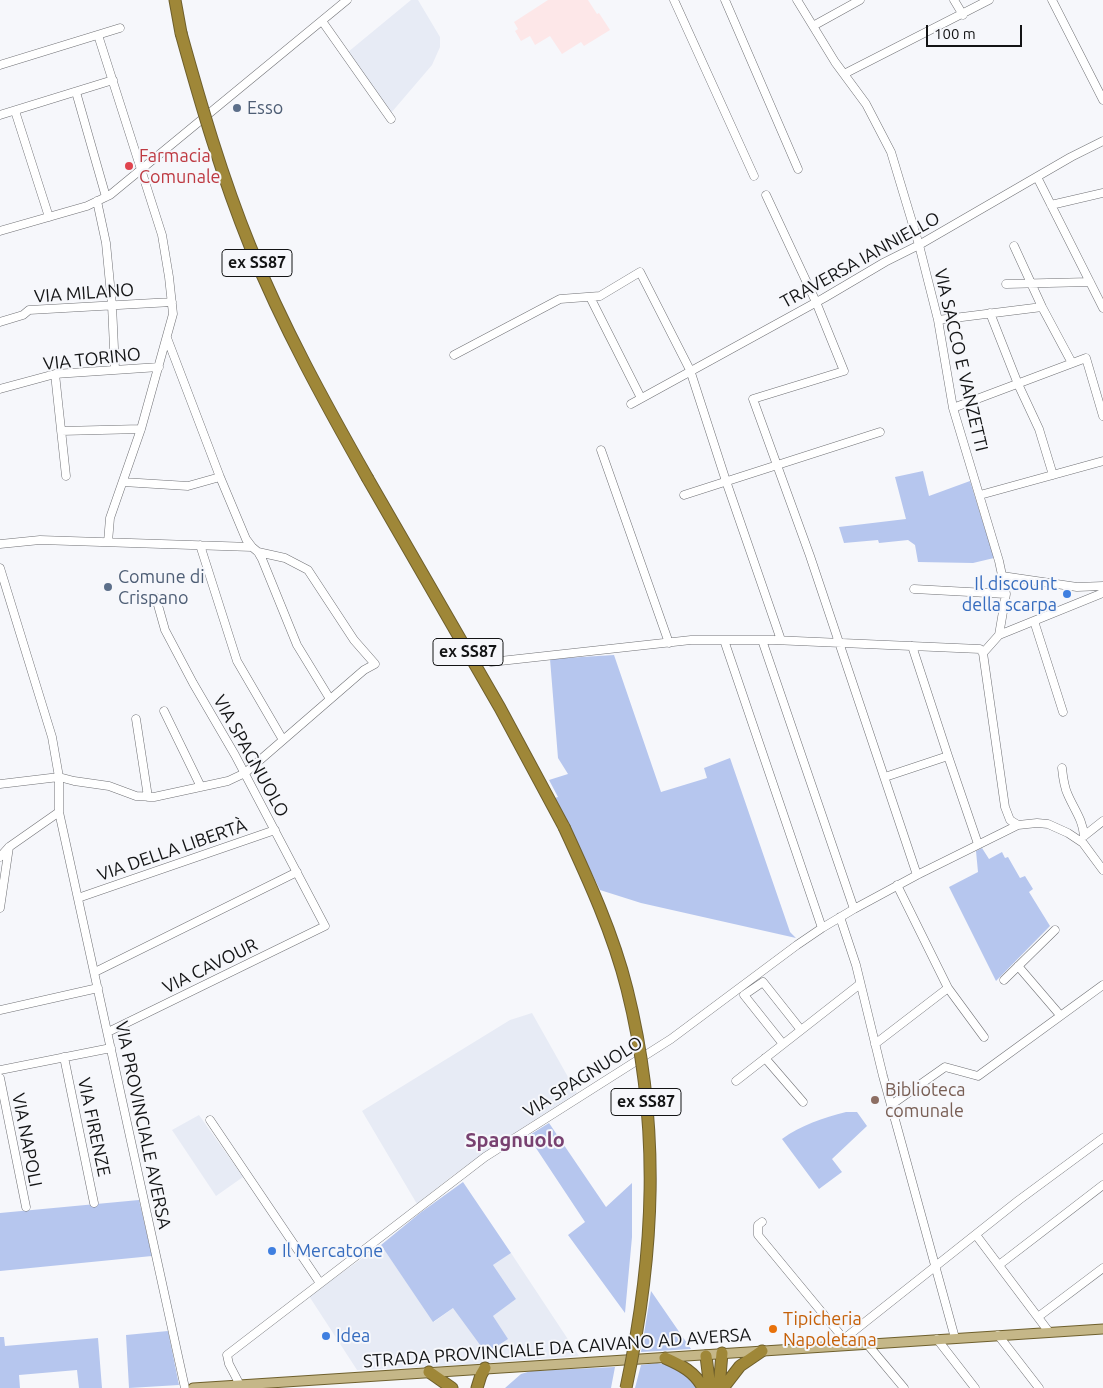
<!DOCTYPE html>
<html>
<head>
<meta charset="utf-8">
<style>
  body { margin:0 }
  #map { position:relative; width:1103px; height:1388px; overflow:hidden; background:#f6f7fb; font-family:Ubuntu,sans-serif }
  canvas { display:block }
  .scale { position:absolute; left:926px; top:25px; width:96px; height:22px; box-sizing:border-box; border:2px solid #131415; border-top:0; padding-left:6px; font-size:15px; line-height:18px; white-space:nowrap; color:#131415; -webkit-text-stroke:4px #f6f7fb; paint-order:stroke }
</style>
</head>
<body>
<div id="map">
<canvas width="1103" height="1388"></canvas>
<div class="scale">100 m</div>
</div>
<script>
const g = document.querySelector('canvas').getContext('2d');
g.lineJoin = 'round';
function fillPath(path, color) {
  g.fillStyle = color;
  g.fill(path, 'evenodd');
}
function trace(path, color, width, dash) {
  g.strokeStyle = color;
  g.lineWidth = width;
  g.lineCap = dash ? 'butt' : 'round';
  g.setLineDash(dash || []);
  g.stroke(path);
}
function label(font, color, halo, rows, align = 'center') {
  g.font = font + ' Ubuntu,sans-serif';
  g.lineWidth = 4;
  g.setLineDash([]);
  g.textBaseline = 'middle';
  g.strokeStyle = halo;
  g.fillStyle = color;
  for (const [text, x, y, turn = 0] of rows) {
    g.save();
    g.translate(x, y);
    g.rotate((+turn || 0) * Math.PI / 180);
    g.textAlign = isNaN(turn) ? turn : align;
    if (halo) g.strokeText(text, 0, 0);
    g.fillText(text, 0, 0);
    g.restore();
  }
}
fillPath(new Path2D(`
  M548,0H588L597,14L599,13L610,30L584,46L581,42L562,54L550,36L535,45L530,36L521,41L515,31L518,29L514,22Z`), '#fde7e8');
fillPath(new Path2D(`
  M411,0H418L440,37V47L432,65L391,113L348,52Z
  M532,1013L577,1093L510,1136L452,1176L417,1204L362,1111L510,1020Z
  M199,1115L243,1177L216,1196L172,1130Z
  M381,1245L434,1322L453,1308L493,1316L516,1299L493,1265L511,1253L579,1356L461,1365L357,1370L309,1296Z`), '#e7ebf5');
fillPath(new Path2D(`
  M923,471L929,496L970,481L994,558L973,563L918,562L915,545L908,540L879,543L878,540L844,543L839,527L906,519L895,477Z
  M614,655L661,792L707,778L704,768L730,758L790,932L796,938L641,903L600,890L555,798L558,797L549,780L568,774L558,758L550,659Z
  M982,848L989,859L1002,852L1005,858L1008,857L1020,878L1025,876L1033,889L1029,892L1050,926L996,981L949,887L978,872L976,851Z
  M846,1112H857L867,1126L832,1159L842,1172L819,1189L782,1139C801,1125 823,1118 846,1112Z
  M549,1123L606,1207L632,1183V1237L625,1313L568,1235L585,1222L528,1136Z
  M463,1182L511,1253L493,1265L516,1299L493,1316L508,1339L486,1353L453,1308L433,1322L381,1245L420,1213Z
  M139,1200L152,1256L0,1271V1213Z
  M651,1291L691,1349L641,1352Z
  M168,1331L179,1385L129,1388L126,1335Z
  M0,1337H4L5,1346L98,1338L102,1388H79L77,1370L19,1375L20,1388H0Z
  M657,1363L679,1367L701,1388H635L641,1365Z
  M615,1367L611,1388H505L521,1374L531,1371Z`), '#b6c6ee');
const minor = new Path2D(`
  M674,0L754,176
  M725,0L798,169
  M797,0L835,62L866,104L891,152L919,245L938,320L953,408L999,561L1006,594L999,635L983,653
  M954,0L963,15
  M1052,0L1103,100
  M322,21L391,119
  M813,26L860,0
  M98,35L162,235L169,277L173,314L141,429L110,518L108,542
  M0,65L120,28
  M844,74L989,0
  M76,92L106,197
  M15,111L49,217
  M0,115L113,80
  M1037,177L1103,308
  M766,195L816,302L844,371L753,399L810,556L917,875
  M97,201L106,243L112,305L115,370
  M1051,205L1103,193
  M0,231L87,206L110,195L347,0
  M1014,246L1042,307L1072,363
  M1006,284L1090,282
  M590,297L641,398
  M990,313L1018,384L1039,429L1053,475
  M938,320L1042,307
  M0,322L23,315L29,310L172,302
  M167,338L220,477L246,539L252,547
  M454,355L560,299L600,296L640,272L690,370L726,481L781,640
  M55,374L66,476
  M0,389L55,374L159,367
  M631,404L824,298L885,262L919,245L1071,157L1103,141
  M953,408L1086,358L1103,416
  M61,431L141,429
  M601,450L669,643
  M123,482L188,486L220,477
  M684,495L880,432
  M980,495L1103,461
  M0,544L40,540L252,547L258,552L262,559L297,645L330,699
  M200,545L237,661L283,740
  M0,568L52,737L59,777V812L185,1388
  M1002,576L1077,587L1103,586
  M914,589L1006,594
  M1034,621L1063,712
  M999,635L1103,593
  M724,640L822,928
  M762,640L854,909
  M912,646L948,756L978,844
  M491,662L691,640H773L980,649L983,653L1005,807L1010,820L1018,825
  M164,711L201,787
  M136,719L148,797
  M1062,768C1063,778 1064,787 1068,795C1074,809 1083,820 1084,836
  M885,777L948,756
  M0,784L59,777L74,781L109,786L136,796L154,797L228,781L245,773L364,670L375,664L354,640L308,570L285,558L258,552
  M1084,836L1103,821
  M0,857L9,847L59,812
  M897,885L948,988L984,1037
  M78,898L275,830
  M0,908L9,847
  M840,917L856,965L883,1076L955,1338
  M1018,966L1060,1015
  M95,972L297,872
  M1004,980L1055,930
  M0,1010L98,988
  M108,1032L325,926L235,755L193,683L165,630L156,598
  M783,1044L744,995L763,982L801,1030
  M875,1044L948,988
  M64,1057L94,1203
  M765,1058L803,1102
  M0,1070L111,1048
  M0,1078L26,1207
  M736,1081L860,984
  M891,1105L945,1067L978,1076L1103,985
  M210,1120L320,1283
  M762,1222L758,1225V1235L844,1339
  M976,1235L1049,1332
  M999,1265L1103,1185
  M1038,1317L1103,1268
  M998,1335L1039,1388
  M937,1339L975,1388
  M868,1345L904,1388
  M835,1346L1019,1200L1103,1138
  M240,1385L229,1364L227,1355L485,1157L671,1039L797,945L822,928L854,909L917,875L1018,825L1037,823L1048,824L1068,833L1083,843L1103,870`);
const major = new Path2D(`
  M193,1388L1103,1329`);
const highway = new Path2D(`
  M175,0L181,33
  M368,479L500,708L564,827
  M706,1356L710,1388
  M665,1358C681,1365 695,1372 703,1388
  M429,1372L452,1388
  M477,1388L481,1375L485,1368
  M719,1388L722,1353
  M723,1388L740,1366L762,1351`);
trace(minor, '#707175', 9);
trace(major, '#6e5f2c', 11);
trace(highway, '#6e5f2c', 13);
trace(minor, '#fff', 8);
trace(major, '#c5b788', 9);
trace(highway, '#9f8738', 11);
const highwayBridge = new Path2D(`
  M181,33C201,105 222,177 250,246C283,327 325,403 368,479
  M564,827C588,879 613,933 627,989C661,1125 655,1253 626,1388`);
trace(highwayBridge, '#6e5f2c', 13, []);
trace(highwayBridge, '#9f8738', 11);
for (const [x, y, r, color] of [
  [237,108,5,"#5c6f8a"],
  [129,166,5,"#e0444e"],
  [108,587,5,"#5c6f8a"],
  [1067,594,5,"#3f7fe0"],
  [875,1100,5,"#8d6e63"],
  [272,1251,5,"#3f7fe0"],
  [773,1329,5,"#e8710a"],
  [326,1336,5,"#3f7fe0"]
]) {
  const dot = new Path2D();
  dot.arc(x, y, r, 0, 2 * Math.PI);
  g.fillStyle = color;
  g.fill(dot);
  trace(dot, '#f6f7fb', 2);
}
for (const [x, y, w] of [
  [257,263,70],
  [468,652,70],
  [646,1102,70]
]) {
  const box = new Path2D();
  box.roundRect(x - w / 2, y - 13.5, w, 27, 4);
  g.fillStyle = '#f6f7fb';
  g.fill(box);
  trace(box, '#131415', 1);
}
label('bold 16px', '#131415', null, [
  ["ex SS87",257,263],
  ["ex SS87",468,652],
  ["ex SS87",646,1102]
]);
label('18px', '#4e5e75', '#f6f7fb', [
  ["Esso",247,108],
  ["Comune di",118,577],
  ["Crispano",118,598]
], 'left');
label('18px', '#be3a42', '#f6f7fb', [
  ["Farmacia",139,156],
  ["Comunale",139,177]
], 'left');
label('18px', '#131415', '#f6f7fb', [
  ["TRAVERSA IANNIELLO",860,260,-29],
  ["VIA MILANO",84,293,-4],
  ["VIA TORINO",92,359,-6],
  ["VIA SACCO E VANZETTI",961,360,77],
  ["VIA SPAGNUOLO",251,756,61],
  ["VIA DELLA LIBERTÀ",172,850,-19],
  ["VIA CAVOUR",210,966,-26],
  ["VIA SPAGNUOLO",583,1077,-32],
  ["VIA PROVINCIALE AVERSA",143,1125,78],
  ["VIA FIRENZE",94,1127,78],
  ["VIA NAPOLI",27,1140,79],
  ["STRADA PROVINCIALE DA CAIVANO AD AVERSA",557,1348,-4]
]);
label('18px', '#366cbe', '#f6f7fb', [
  ["Il discount",1057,584,"right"],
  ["della scarpa",1057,605,"right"],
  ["Il Mercatone",282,1251],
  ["Idea",336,1336]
], 'left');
label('18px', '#785e54', '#f6f7fb', [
  ["Biblioteca",885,1090],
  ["comunale",885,1111]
], 'left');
label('18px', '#c56008', '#f6f7fb', [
  ["Tipicheria",783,1319],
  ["Napoletana",783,1340]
], 'left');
label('bold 20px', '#784170', '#f6f7fb', [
  ["Spagnuolo",515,1140]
]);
</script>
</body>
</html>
